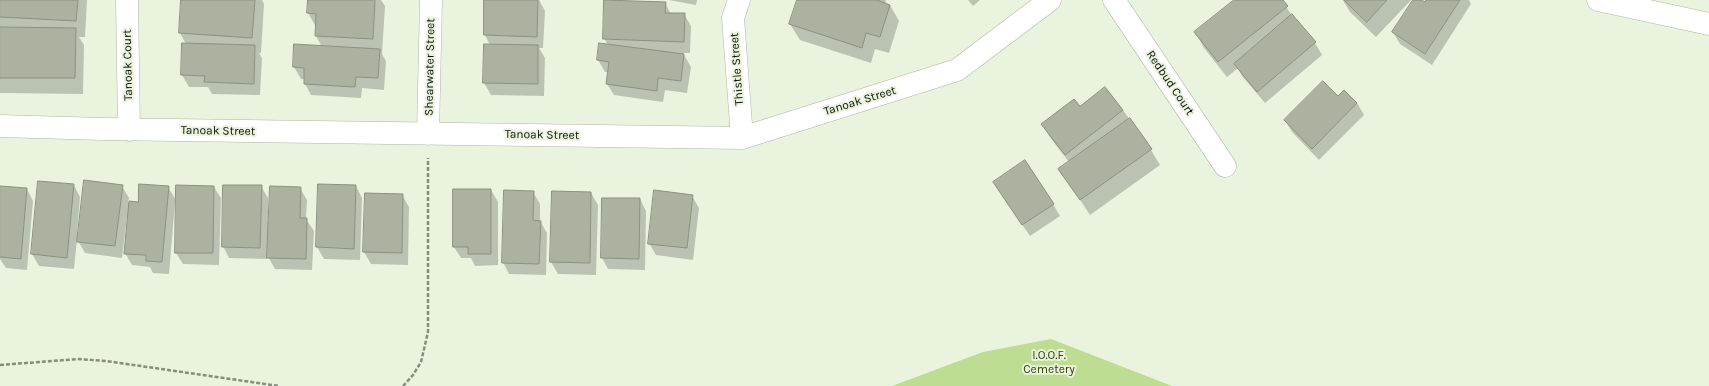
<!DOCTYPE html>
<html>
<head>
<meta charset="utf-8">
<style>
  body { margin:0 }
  canvas { display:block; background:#e9f3de }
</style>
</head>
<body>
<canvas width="1709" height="386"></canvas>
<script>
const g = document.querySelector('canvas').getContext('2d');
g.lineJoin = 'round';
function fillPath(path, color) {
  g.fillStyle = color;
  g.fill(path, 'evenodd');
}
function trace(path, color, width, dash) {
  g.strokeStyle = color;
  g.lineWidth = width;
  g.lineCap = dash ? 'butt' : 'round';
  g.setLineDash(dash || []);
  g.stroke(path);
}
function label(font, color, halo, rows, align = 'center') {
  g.font = font + ' Karla,sans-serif';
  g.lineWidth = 4;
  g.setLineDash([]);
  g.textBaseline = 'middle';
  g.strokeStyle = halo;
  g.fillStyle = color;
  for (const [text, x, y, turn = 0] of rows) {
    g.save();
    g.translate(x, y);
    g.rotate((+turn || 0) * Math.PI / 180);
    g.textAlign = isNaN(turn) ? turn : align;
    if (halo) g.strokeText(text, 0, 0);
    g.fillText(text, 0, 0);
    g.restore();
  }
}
fillPath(new Path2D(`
  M1051,339L1172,386H892L983,352Z`), '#bedd92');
fillPath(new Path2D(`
  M0,0H87L85,37H79L84,45L83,94L0,93Z
  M182,0H262L264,4L261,53H259L262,58L260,95L212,94L208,87H189L182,75L186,44L180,33Z
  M309,0H381L385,6L382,54L386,61L384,90L362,88L361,98L311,95L305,84V79H301L294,67L295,45L322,47L316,36V27L308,13Z
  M485,0H539L545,11L543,48H539L545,58L544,96L491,95L484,83L490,45L485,35Z
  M669,0H697L696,5Z
  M798,0H886L885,4L890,5L899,21L889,53L875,49L871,63L800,40L790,24Z
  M968,0H980L973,6Z
  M1236,0H1282L1292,16L1315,43L1322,55L1265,103L1242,76L1238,68L1227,77L1204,48L1195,32Z
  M1343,0H1411L1376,37L1350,12Z
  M1414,0H1421L1425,3L1427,0H1469L1471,4L1432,65L1400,44L1393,32Z
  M665,3L671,14H684L691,26L690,53H683L691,67L687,93L665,90L663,102L614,95L607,84L609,72H605L598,60L608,45L604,38Z
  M1344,91L1357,103L1364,115L1319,160L1292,132L1285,120L1338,98Z
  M1123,110L1151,150L1160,165L1090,215L1060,169L1069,162L1049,136L1043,124Z
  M74,185L80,197L77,233H79L122,186L129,198L128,202L139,203L168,187L177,202L214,187L221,198L219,265L183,264L176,253L177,202H175L169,274L153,273L150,267L132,265L125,253L128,217H127L122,258L85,253L77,239L74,269L39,266L32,254Z
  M261,186L268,198V222H269L300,188L307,200L306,219L314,231L312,270L275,269L267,255V259L229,258L223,246Z
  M356,186L362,198L360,260L324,259L317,247Z
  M0,187L27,189L33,201L27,270L6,268L0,259Z
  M491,190L498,202V265L475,266L471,258H461L454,247Z
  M533,192L540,204V221L547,233L546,275L509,274L503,262Z
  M553,192L591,193L598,205L596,275L558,274L551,262Z
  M366,194L402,195L409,207L408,265L371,264L364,252Z
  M1001,194L1053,204L1060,216L1030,236Z
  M692,196L699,208L693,260L656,255L649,243Z
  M640,199L646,211L645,270L608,269L602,258Z`), '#0003');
const building = new Path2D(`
  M0,0H78L76,21L0,17Z
  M181,0H255L252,38L179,33Z
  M308,0H375L373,39L315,36L316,14L307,13Z
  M484,0H538L537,37L484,35Z
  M604,0L666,2L665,13H685L684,42L603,39Z
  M797,0H877L890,5L880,37L866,33L862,48L789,24Z
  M1234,0H1283L1288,6L1218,62L1194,32Z
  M1344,0H1387L1367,22Z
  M1413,0H1422L1425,2L1426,0H1460L1425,54L1392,32Z
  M1292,14L1316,42L1257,92L1234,64Z
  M0,27L76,28L75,78H0Z
  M182,43L255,45L254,84L204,82L205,76L181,75Z
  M599,43L684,54L681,81L658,78L657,91L606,84L609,62L597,60Z
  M294,44L380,49L378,78L356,77L355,87L304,84V68L293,67Z
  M484,44L538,45V84L483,83Z
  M1323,81L1338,96L1344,90L1357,103L1312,149L1284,120Z
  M1105,87L1123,110L1065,155L1041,124L1074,99L1080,106Z
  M1130,118L1152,149L1080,200L1058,169Z
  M1025,160L1054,204L1022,225L993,182Z
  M84,180L123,185L115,246L77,242Z
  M38,181L74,184L67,258L31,254Z
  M139,184L169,186L162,262L146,261V255L124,254L129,201L138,202Z
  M318,184L356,185L354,249L316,247Z
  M176,185L214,186L213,253H175Z
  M223,185H262L260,248L222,247Z
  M0,186L27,188L21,259L0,257Z
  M270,186L301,187L300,218H307L306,259L267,258Z
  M453,189H491V254H468V247H453Z
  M504,190L534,191L533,220L541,221L539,264L502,263Z
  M654,190L693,195L687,248L648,244Z
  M552,191L591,192L590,263L550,262Z
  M365,193L403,194L402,253L363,252Z
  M602,198H640L639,259L601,258Z`);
fillPath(building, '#abb3a0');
trace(building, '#8a927f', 1);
const street = new Path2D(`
  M127,0L129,130
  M739,0L733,18L742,138
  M1114,0L1225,166
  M1598,0L1709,24
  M0,126L104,129L742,138L957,70L1050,0
  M428,134L431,0`);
trace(street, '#aeb7a3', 23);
trace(new Path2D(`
  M0,365L78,359L106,361L279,386
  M403,386L413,375L421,362L428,332V158`), '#868d7e', 2.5, [4, 2]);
trace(street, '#fff', 22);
label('12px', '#0c0f08', '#e9f3de', [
  ["Tanoak Court",128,65,-91],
  ["Shearwater Street",430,67,-89],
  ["Thistle Street",737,69,-94],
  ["Redbud Court",1170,83,56],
  ["Tanoak Street",860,101,-17],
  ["Tanoak Street",218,131,1],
  ["Tanoak Street",542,135,1]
]);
label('12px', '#2f4305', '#e9f3de', [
  ["I.O.O.F.",1049,356],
  ["Cemetery",1049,370]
]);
</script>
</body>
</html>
